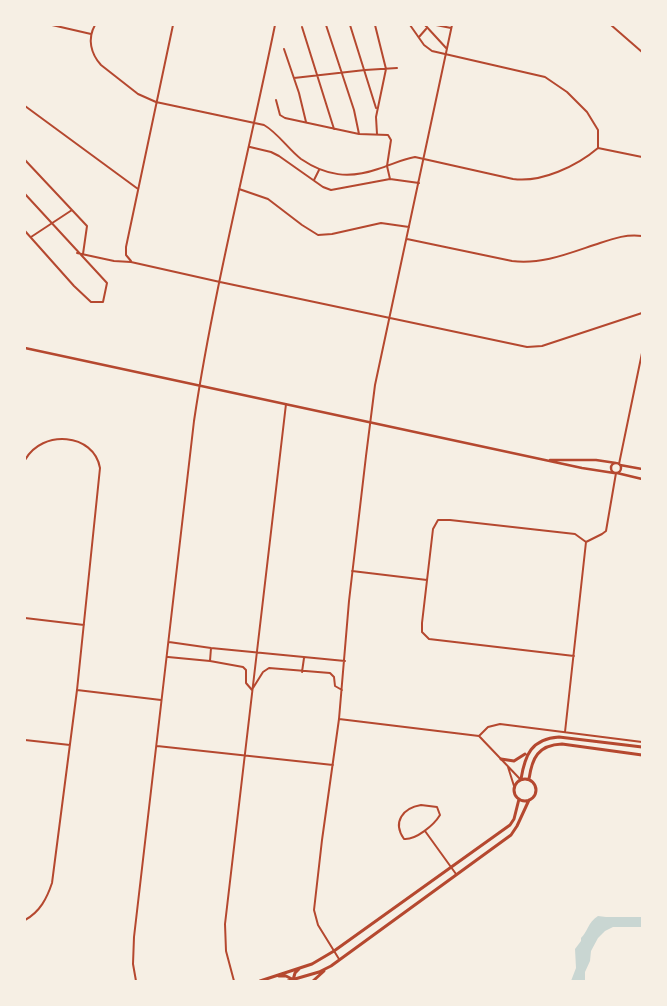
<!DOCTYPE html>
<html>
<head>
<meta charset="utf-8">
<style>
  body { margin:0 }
  #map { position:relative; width:667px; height:1006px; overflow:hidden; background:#f6efe4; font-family:Poppins,sans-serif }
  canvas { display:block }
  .frame { position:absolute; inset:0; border:26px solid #f6efe4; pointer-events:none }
</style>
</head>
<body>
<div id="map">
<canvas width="667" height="1006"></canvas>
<div class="frame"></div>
</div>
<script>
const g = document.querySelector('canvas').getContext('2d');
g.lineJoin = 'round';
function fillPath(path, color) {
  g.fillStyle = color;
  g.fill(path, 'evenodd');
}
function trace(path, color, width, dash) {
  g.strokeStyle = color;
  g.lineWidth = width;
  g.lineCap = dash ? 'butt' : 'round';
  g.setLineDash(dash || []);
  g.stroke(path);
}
fillPath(new Path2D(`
  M598,916L606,917H642V927H613L605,931L598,938L591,951L590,961L585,972V981H571L576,968L575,949L581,941V938C587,933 588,922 598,916Z`), '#c9d6d2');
trace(new Path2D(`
  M52,25L91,34
  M95,25C87,39 91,54 101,65L138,94L156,102L264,125C278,133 288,149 301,159C326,176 349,179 378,169C391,165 402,159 415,157L513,179C541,183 577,166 598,148L642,157
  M326,25L354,110L359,134
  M350,25L376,108
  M375,25L386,69L376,117L377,134
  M410,25L424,45L432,51L545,77L567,92L587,112L598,130V148
  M425,25L447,49
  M436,25L451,28
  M611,25L642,52
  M302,27L334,129
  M419,37L426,29
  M284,49L299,93L306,122
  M294,78L365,70L397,68
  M276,100L280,115L285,118L359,134L388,135L391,140L387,166L390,179
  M25,106L138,189
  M250,147L271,152L279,156L323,187L331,190L390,179L419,183
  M25,160L87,226L83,254
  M314,180L319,170
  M239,189L268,199L302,225L318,235L332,234L381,223L409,227
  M25,194L107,283L103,302H91L74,286L25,231
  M31,237L72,210
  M407,239L512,261C543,265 572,252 600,243C615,238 627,234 642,236
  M77,253L114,261L131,262L220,282L527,347L542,346L642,313
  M131,261L126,255V247L173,25
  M25,460C42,429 94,433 100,468L77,690L52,883C47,898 40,912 25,920
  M619,464L642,353
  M352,571L427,580
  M25,618L84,625
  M169,642L211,648L345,661
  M574,656L429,639L422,632V623L433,529L438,520H450L575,534L586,542
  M168,657L210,661L243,667L246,670V683L252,690
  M210,661L211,648
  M302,672L304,658
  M253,688L263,672L269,668L330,673L334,677L335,686L342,690
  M77,690L161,700
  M339,719L479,736L520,779
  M565,732L586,542L602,534L606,531L616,473
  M479,736L488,727L500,724L642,742
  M25,740L70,745
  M157,746L333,765
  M508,767L514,786
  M421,805L437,807L440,815C434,825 416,840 404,839C392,822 403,808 421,805Z
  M425,831L456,874
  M339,959L318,925L314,910L322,840L339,719L349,601L366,456L375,385L452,25
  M136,981L133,964L134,937L194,421C214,288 248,157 275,25
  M234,981L226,951L225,924L286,404`), '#b5482f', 2);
trace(new Path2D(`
  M25,348L582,468L614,473
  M550,460H596L616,463
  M611 468a5 5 0 1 1 10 0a5 5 0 1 1-10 0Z
  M620,465L642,469
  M617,473L642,479`), '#b5482f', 2.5);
trace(new Path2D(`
  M501,759L514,761L525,754
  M514 790a11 11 0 1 1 22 0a11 11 0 1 1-22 0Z
  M521,779C525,755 531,739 559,737L642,747
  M529,779C532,758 538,745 562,744L642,755
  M279,976H286L292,979
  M293,980L295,973L299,969
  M260,981L312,964L334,951L510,825L514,819L519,799
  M288,981L319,972L331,966L511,835L517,826L529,800
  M313,981L324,971`), '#b5482f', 3);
</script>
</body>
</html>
